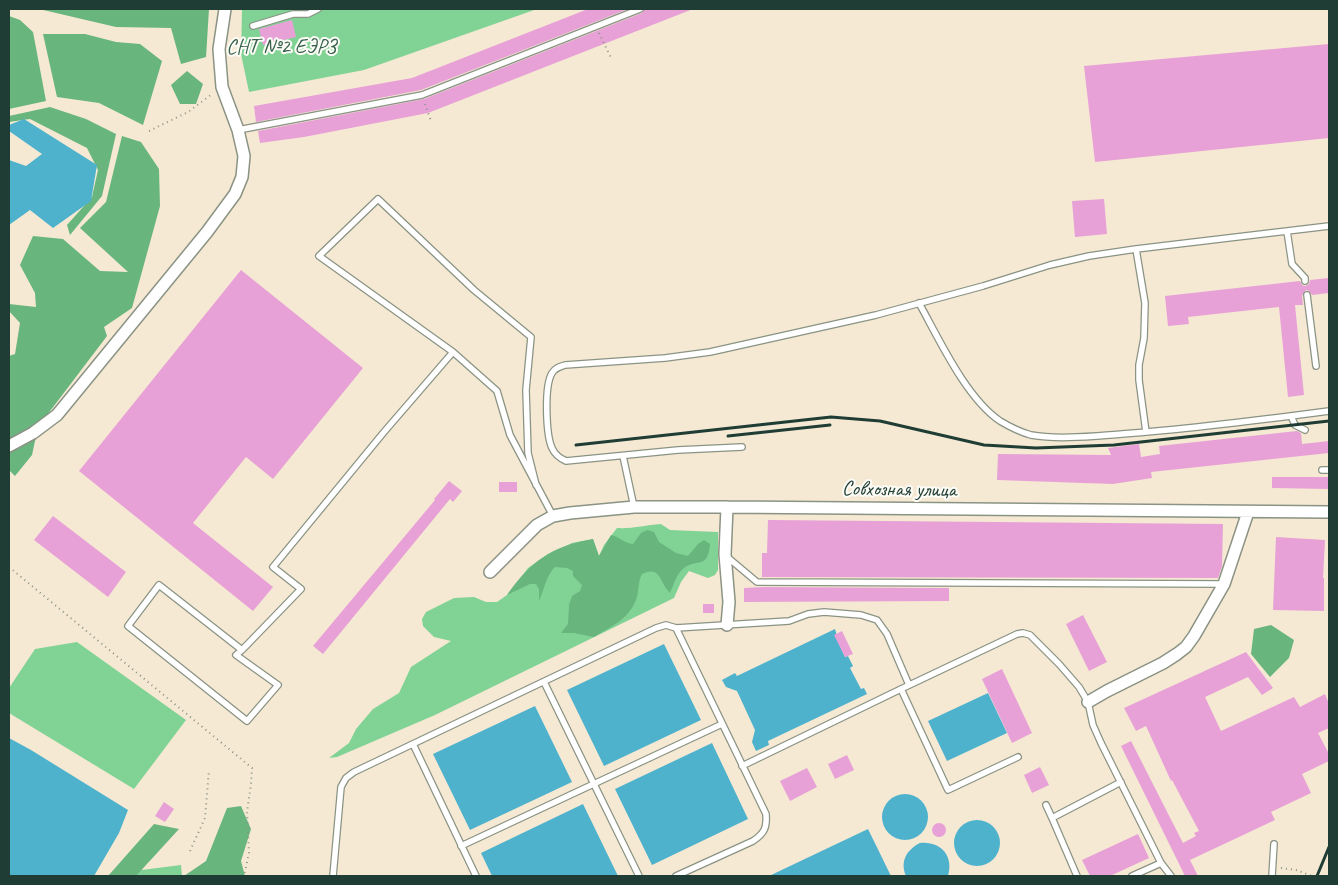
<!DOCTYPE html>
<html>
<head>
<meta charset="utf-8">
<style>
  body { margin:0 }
  #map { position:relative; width:1338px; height:885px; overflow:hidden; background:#f5e9d3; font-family:Caveat,sans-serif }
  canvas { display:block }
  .frame { position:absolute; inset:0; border:10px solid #1f3d34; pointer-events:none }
</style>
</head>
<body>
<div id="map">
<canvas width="1338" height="885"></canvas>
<div class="frame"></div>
</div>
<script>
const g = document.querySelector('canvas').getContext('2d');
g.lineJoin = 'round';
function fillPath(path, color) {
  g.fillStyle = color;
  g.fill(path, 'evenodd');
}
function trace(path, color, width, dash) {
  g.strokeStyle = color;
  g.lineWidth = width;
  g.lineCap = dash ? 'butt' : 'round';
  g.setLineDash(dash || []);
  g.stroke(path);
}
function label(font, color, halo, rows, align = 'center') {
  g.font = font + ' Caveat,sans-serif';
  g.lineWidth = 4;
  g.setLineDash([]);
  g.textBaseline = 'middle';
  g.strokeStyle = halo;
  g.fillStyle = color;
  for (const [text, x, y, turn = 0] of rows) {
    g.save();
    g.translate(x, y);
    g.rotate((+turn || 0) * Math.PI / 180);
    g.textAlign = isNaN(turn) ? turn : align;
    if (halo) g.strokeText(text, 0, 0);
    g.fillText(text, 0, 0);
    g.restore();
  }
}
fillPath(new Path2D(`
  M242,9H537L364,70L249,92L241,54Z
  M661,524L670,530L718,532V570L715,575L708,578L689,571L681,582L674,598L435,715L337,757L329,758L349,743L356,729L373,709L399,693L411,667L451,641L434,637L423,626L422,619L426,612L454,598L474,597L486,602H497L507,595L528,568L548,554L572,543L593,539L599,556L604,545L617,528C632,529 645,525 661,524Z
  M77,642L186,720L134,789L9,713V688L35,649Z
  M181,865L182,876H124L126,872Z`), '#81d395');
fillPath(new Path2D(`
  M39,9H209L206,57L181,64L171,28L116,27Z
  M9,16L20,20L33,32L46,101L9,109Z
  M43,34H85L116,42L140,44L162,61L143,125L99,103L57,97Z
  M187,71L203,84L196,104H180L171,85Z
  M50,107L86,119L116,134L102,196L70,235L67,225L92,197L98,170L87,148L30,119L9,122V116Z
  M122,136L141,142L159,169L160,206L132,308L104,327L107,336L38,427L32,455L15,476L9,470V356L15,354L20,323L9,311V304L36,307L35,293L20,265L33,236L63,239L100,271L128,272L80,228L106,202Z
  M647,530L654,532L659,542L676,553L688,556L698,544L704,540L710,544C708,570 697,558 684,568C676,574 674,584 670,593C659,582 661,565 642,574C638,581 639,589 637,597C630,619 612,626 594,637L574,633H561L568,624L569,605L572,596L580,591L582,585L573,576V571L567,568L555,567C546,576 544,590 539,601V589L536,584H530L507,595C531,561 552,546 593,539L599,556L611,535C620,537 624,543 633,544L641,533Z
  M1271,625L1294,640L1289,658L1270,677L1251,654L1254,629Z
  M241,806L251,829L241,861L245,876H184L206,861L227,808Z
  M154,824L179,829L136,876H108Z`), '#68b57e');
fillPath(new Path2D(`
  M24,119L97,165L91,201L53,228L30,210L9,225V160L26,166L42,154L9,131V125Z
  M835,629L840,646L845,657L848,656L853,666L850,668L861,689L864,688L867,694L768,741L769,745L756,751L752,742L755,730L737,691L726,687L722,680L735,673L737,676Z
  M664,644L701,720L604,766L567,690Z
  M988,693L1007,733L947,761L928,721Z
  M535,706L572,782L470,830L433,754Z
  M9,738L31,750L128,810L119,833L94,876H9Z
  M712,743L748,819L652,865L615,789Z
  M882 817a23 23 0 1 1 46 0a23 23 0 1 1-46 0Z
  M583,804L618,876H492L481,853Z
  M954 843a23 23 0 1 1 46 0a23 23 0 1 1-46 0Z
  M868,829L891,876H769Z
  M920,843C941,841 954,856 948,876H906C900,862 906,850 920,843Z`), '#4eb2cd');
fillPath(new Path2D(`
  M588,9H628L421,90L256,122L254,106L412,78Z
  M645,9H693L428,113L304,137L260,143L258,131L424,99L642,13Z
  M292,20L296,37L263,45L259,29Z
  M1329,44V138L1095,162L1084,66Z
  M1104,199L1107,234L1075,237L1072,201Z
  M241,270L363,368L273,479L246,457L193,523L273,587L253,611L79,471Z
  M1329,278V293L1312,295L1309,291L1306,290L1302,296L1303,305H1295L1304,395L1288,397L1279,307L1188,317L1189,324L1168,326L1165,296L1300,281L1302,285L1305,286L1309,284L1310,280Z
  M1297,431L1301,433L1302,444L1329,441V453L1151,472L1152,478L1113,484L997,480L998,454L1111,455L1108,448L1139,444L1141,457L1160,454L1159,446Z
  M1272,477H1329V489L1272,488Z
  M449,481L462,491L453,502L450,499L323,654L313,646L435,500L434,499Z
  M499,482H517V492H499Z
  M53,516L126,572L108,597L34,540Z
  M768,520L1223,524L1222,566L1218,578L762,577V553H767Z
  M1276,537L1325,540L1323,578H1324V611L1273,610Z
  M762,587L949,588V601L744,602V588Z
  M703,604H714V613H703Z
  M1083,615L1107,662L1089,671L1066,624Z
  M842,631L853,654L845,657L834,635Z
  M1246,652L1273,688L1262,695L1248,677L1205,697L1221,731L1294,697L1300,707L1325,694L1329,704V728L1318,733L1329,754V761L1302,774L1311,793L1271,812L1275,820L1190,860L1198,876H1185L1121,746L1131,741L1183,843L1196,836L1194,833L1199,831L1172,780L1171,781L1146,726L1136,731L1124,708Z
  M1002,669L1032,733L1012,743L982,679Z
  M847,755L854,770L835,779L828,764Z
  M1040,767L1049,785L1032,793L1024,775Z
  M807,768L817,787L790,801L780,781Z
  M164,802L174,809L165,822L155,816Z
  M932 830a7 7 0 1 1 14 0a7 7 0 1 1-14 0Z
  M1138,834L1149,858L1110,876H1090L1082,860Z`), '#e7a1d7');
const service = new Path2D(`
  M253,26L293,14H308L318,9
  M238,130L422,95L640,9
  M1287,231L1292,264L1305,278V281
  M1307,295L1316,366
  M919,303C939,339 966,398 1000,421C1010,427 1020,432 1031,435C1059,440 1094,436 1122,434C1191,429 1261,420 1329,411
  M1291,416L1295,425L1305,430
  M1146,432L1139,380V365L1144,338L1145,303L1136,249L1329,226
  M742,447L678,450L566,461C559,458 555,455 552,448C546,435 544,386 552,373C555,368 559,367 565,365L665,358L710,352L876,315L983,286L1050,265L1089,256L1136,249
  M623,456L634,507
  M1322,470H1329
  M536,485L528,453L526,390L531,337L474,290L378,199L319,256L453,352L497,391L510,435L553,516
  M726,556L757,582L1224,584
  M242,650L236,655L278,685L247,721L128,626L159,585L242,650L301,589L273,567L384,432L453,352
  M544,682L639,876
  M413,744L476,876
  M1018,757L948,790L901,689L1017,634L1023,633L1030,635L1059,664L1079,687L1088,702L1093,725L1101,743L1161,863L1132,876
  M742,766L901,689
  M1046,805L1052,818
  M461,846L722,724
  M1161,863L1171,876
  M333,876L341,787L346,778L354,772L656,628L666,625L676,628L789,621L808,614L824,612L861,615L877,620L887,634L909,685
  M676,876L753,841C765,833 767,827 766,814L676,628
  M1077,876L1052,818L1121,782
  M1272,876L1274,844`);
const minor = new Path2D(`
  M9,446L33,433L57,415L207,232L235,194L242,177L244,156L238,130L222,87L219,49L225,9
  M727,507L725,554L729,602L727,625
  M490,572L537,525L553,516L570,513L634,507H727L1329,512
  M1088,702L1107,691L1163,663L1177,654L1186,647L1194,636L1224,584L1248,512`);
trace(service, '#8a9384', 8);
trace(minor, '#8a9384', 14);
trace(new Path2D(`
  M599,33L611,58
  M425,104L431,121
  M149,131L188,112L212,94
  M9,567L252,768L251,784L247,812L249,853L244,876
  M190,851L205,818L209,770
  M1281,868L1296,870L1312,876`), '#8a9384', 2, [1, 4]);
trace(service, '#fff', 5.5);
trace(minor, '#fff', 11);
trace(new Path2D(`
  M728,436L830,425
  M576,445L831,417L880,421L984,445L1036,448L1114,445L1329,421
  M1317,876L1329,847`), '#1f3d34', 3);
label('21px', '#38624c', '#fdfcf7', [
  ["СНТ №2 ЕЭРЗ",281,47]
]);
label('21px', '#1f3d34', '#fdfcf7', [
  ["Совхозная улица",899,490,1]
]);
</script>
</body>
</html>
